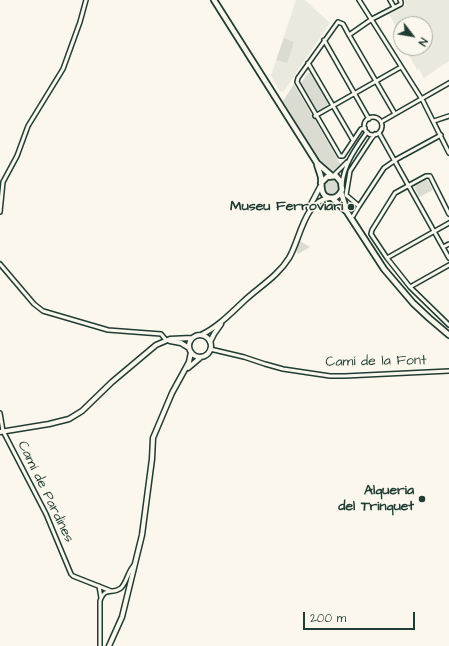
<!DOCTYPE html>
<html>
<head>
<meta charset="utf-8">
<style>
  body { margin:0 }
  #map { position:relative; width:449px; height:646px; overflow:hidden; background:#fbf7ec; font-family:"Architects Daughter",sans-serif }
  canvas { display:block }
  .north { position:absolute; left:393px; top:16px; width:40px; height:40px; box-sizing:border-box; background:#fbf7ec; border:1px solid #a3ada2; border-radius:50%; rotate:121deg; font-size:11px; font-weight:700; line-height:16px; text-align:center; color:#1f3d34 }
  .north::after { content:''; display:block; margin:auto; width:14px; height:18px; background:#1f3d34; clip-path:polygon(50% 0,100% 100%,50% 72%,0 100%) }
  .scale { position:absolute; left:303px; top:612px; width:112px; height:18px; box-sizing:border-box; border:2px solid #1f3d34; border-top:0; padding-left:5px; font-size:12px; line-height:14px; white-space:nowrap; color:#1f3d34; -webkit-text-stroke:3px #fbf7ec; paint-order:stroke }
</style>
</head>
<body>
<div id="map">
<canvas width="449" height="646"></canvas>
<div class="north">N</div>
<div class="scale">200 m</div>
</div>
<script>
const g = document.querySelector('canvas').getContext('2d');
g.lineJoin = 'round';
function fillPath(path, color) {
  g.fillStyle = color;
  g.fill(path, 'evenodd');
}
function trace(path, color, width, dash) {
  g.strokeStyle = color;
  g.lineWidth = width;
  g.lineCap = dash ? 'butt' : 'round';
  g.setLineDash(dash || []);
  g.stroke(path);
}
function label(font, color, halo, rows, align = 'center') {
  g.font = font + ' "Architects Daughter",sans-serif';
  g.lineWidth = 3;
  g.setLineDash([]);
  g.textBaseline = 'middle';
  g.strokeStyle = halo;
  g.fillStyle = color;
  for (const [text, x, y, turn = 0] of rows) {
    g.save();
    g.translate(x, y);
    g.rotate((+turn || 0) * Math.PI / 180);
    g.textAlign = isNaN(turn) ? turn : align;
    if (halo) g.strokeText(text, 0, 0);
    g.fillText(text, 0, 0);
    g.restore();
  }
}
fillPath(new Path2D(`
  M296,0H305L330,23L284,91L282,92L280,91L271,76Z
  M403,0H449V61L424,78L419,69L417,70L405,48H425V24H401V36L389,14L406,5Z`), '#eae9de');
fillPath(new Path2D(`
  M284,38L294,42L287,63L276,60Z
  M308,73H311L328,103L327,106L318,111H316L301,85V83Z
  M294,84L341,165L335,172L330,171L322,164L283,101Z
  M322 186a9 9 0 1 1 18 0a9 9 0 1 1-18 0Z
  M427,179L433,190L419,197L414,186Z
  M300,241L310,247L298,254L296,250Z`), '#dbdcd1');
const minor = new Path2D(`
  M359,0L423,101L449,153
  M390,0L394,7
  M349,35L372,19L401,4V2L400,0
  M324,40L369,119
  M308,63L353,140
  M315,116L401,67
  M364 126a9 9 0 1 1 18 0a9 9 0 1 1-18 0Z
  M434,121L449,116
  M381,122L449,83
  M365,128L361,129L343,156H340L297,82L298,78L338,22L343,24L349,35L395,114
  M379,133L449,258
  M375,134L371,139L350,171L346,195L359,206L384,168L397,159L441,135
  M333,176L347,162
  M342,184C344,164 356,148 367,132
  M0,212L3,182L17,156L28,126L63,69L80,22L86,0
  M449,214L430,176H426L395,193L372,230L371,234L387,258L410,287L449,325
  M353,216L359,206
  M443,247L449,244
  M387,258L449,223
  M0,264L34,304L43,311L108,330L161,334L166,340
  M410,287L449,265
  M210,349L244,357L265,364L283,369L330,376H345L449,371
  M0,413L3,431L46,514L71,574L73,576L111,591
  M99,586L101,598
  M100,646V601C105,586 112,595 121,588C127,582 128,571 134,565`);
const tertiary = new Path2D(`
  M309,208L320,187
  M201,335C218,327 231,313 244,301C259,287 278,276 289,258C300,240 304,200 330,198
  M189 346a11 11 0 1 1 22 0a11 11 0 1 1-22 0Z
  M170,341L181,343L189,348
  M210,342L214,334L221,324
  M188,368L201,357
  M0,432L49,424L69,419L82,411L112,382L156,345L170,339L192,338
  M109,646L122,617L142,535L152,459L153,438L172,393L189,362L191,352`);
const secondary = new Path2D(`
  M214,0L317,163L332,176
  M317,164C318,169 320,173 321,177C322,185 319,198 332,198C337,198 340,194 342,190L341,182L336,176L327,177L321,183
  M341,192L347,212L384,269L413,303L429,318L449,335
  M332,198L346,211`);
trace(minor, '#1f3d34', 6);
trace(tertiary, '#1f3d34', 7);
trace(secondary, '#1f3d34', 8);
trace(minor, '#fbf7ec', 3);
trace(tertiary, '#fbf7ec', 4);
trace(secondary, '#fbf7ec', 4.5);
for (const [x, y, r, color] of [
  [351,207,4,"#1f3d34"],
  [422,499,4,"#1f3d34"]
]) {
  const dot = new Path2D();
  dot.arc(x, y, r, 0, 2 * Math.PI);
  g.fillStyle = color;
  g.fill(dot);
  trace(dot, '#fbf7ec', 1.5);
}
label('bold 14px', '#1f3d34', '#fbf7ec', [
  ["Museu Ferroviari",343,207],
  ["Alqueria",414,491],
  ["del Trinquet",414,507]
], 'right');
label('14px', '#1f3d34', '#fbf7ec', [
  ["Camí de la Font",376,362,-1],
  ["Camí de Pardines",45,492,64]
]);
</script>
</body>
</html>
